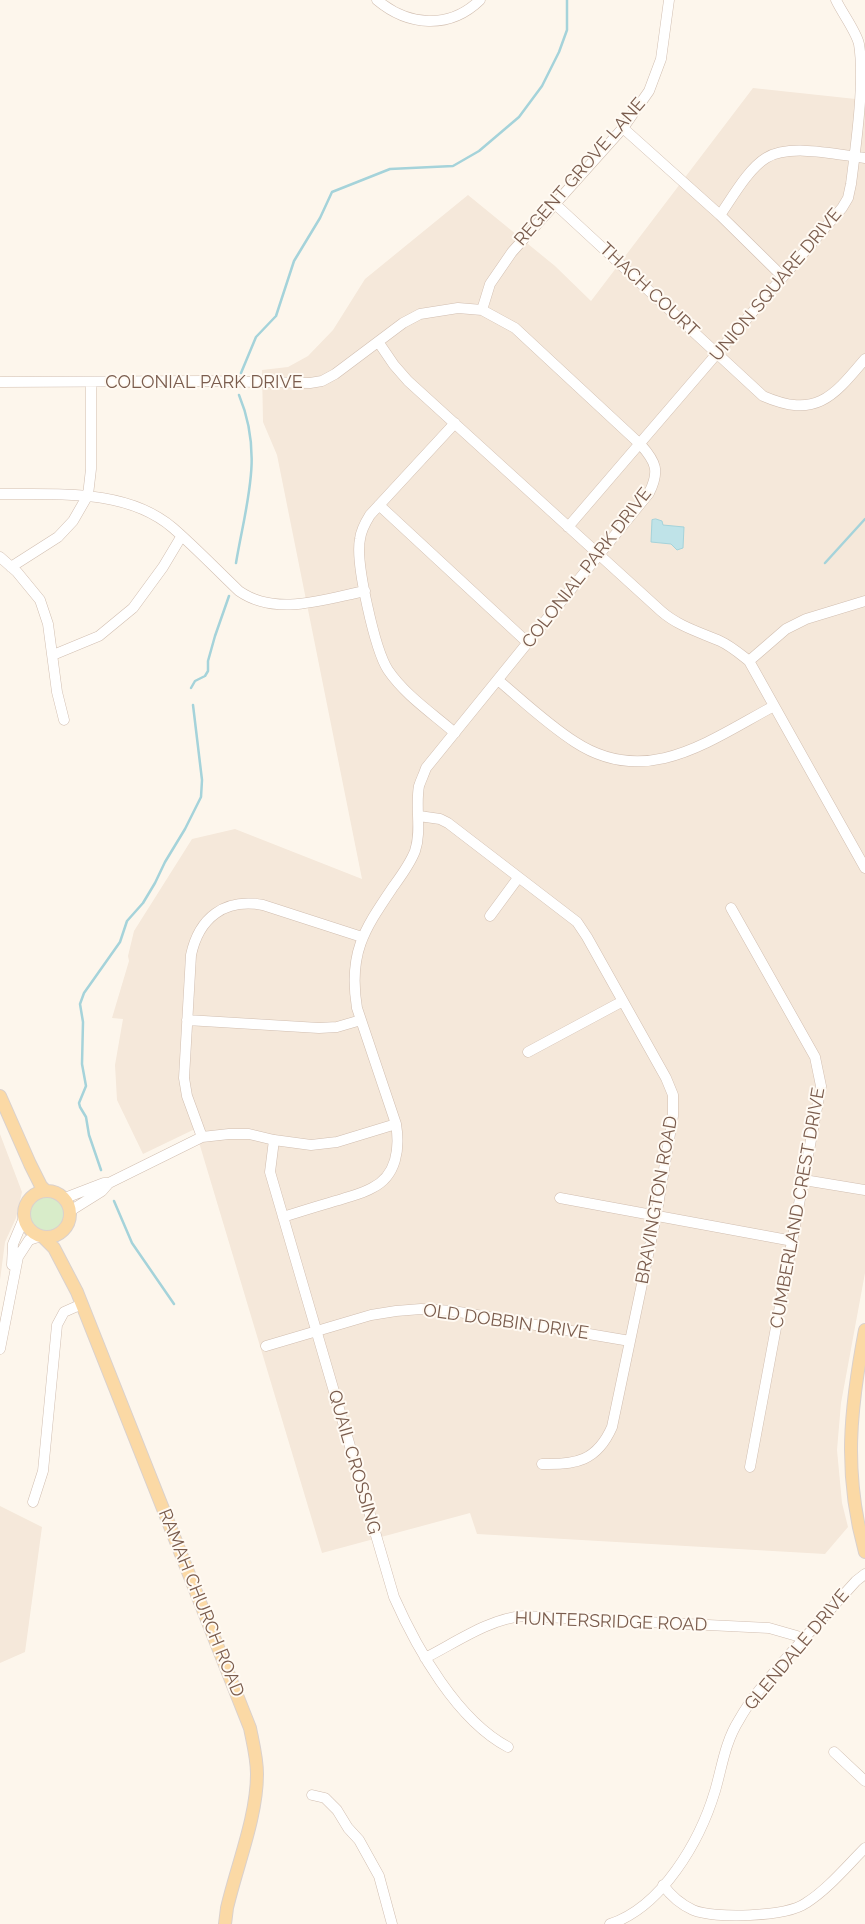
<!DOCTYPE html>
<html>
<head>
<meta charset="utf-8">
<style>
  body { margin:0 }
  canvas { display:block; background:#fdf6ec }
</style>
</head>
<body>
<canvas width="865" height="1924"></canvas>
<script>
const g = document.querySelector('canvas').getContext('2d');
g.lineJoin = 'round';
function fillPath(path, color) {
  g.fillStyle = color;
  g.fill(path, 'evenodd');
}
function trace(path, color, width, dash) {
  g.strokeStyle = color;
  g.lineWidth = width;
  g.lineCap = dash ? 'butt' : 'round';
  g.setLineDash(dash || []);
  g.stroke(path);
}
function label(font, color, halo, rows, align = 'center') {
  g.font = font + ' Raleway,sans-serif';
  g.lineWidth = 4;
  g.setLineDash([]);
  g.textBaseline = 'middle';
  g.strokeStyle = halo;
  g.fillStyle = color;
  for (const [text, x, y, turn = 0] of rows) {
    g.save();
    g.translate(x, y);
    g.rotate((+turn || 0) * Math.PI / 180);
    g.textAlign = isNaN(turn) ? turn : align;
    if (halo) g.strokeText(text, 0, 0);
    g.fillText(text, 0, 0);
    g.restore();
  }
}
fillPath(new Path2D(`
  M753,88L865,100V1273L841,1403L837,1450L842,1503L848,1527L825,1554L477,1534L470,1513L322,1553L195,1129L143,1154L117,1100L115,1065L123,1019L112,1018L129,961L128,956L134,931L192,839L235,829L362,879L277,455L263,422L262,370L288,367L308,356L333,330L365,279L468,195L555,266L591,301Z
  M0,1134L22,1192L16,1218L5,1242L0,1280Z
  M0,1506L42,1527L25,1652L0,1663Z`), '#f5e8da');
fillPath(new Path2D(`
  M24 1214a23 23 0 1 1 46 0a23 23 0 1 1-46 0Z`), '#d8ecc9');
const water = new Path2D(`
  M656,519L662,521L663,525L684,527L683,548L677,550L671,544L651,542L652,520Z`);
fillPath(water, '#bfe3e8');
trace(water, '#a5d3da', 1);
trace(new Path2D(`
  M241,373L256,337L276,316L294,261L320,218L332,192L390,169L453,166L479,151L519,117L542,86L559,52L567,30V0
  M236,563C246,503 264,455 239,395
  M825,563L865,519
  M191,688L195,681L205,676L208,671V661L215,636L229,596
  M101,1170L89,1135L86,1117L80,1107L79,1103L86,1086L82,1064L83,1022L80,1004L84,993L120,942L127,921L143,903L155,883L165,862L185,829L201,797L202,780L193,705
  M114,1201L132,1243L174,1304`), '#a5d3da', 2.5);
const minor = new Path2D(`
  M377,0C408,26 449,30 480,0
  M623,128L720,215L783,277
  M554,203L763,396C816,419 833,397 865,359
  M720,215C732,198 748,169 766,158C790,143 838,155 865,158
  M482,310L490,284L512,252L623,128L649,91L661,59L669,0
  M379,343L394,365L408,381L661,611C678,626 699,632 720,641C731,646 740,654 749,661L865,868
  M0,382L206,381L310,383L322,381L335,374L403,323L420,314L458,308L482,310L515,328L641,445C656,462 660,471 649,493L426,768C424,774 421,780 419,786C415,807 422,830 415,851C410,864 401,876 393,887C364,930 348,953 357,1008L396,1124C400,1148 397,1176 372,1188C362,1194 350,1196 339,1200C321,1205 302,1211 283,1217
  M0,494C57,495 126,488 173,528C196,548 217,570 239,591C276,617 325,599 365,591
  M379,505L528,643
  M568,527L842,208L848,198L851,184C856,145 865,81 859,44C856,31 842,13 836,0
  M0,557L17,572L40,600L48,624L57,692L64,720
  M11,567L58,537L73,521L88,495L91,469V383
  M53,655L99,636L133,608L163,567L181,537
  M749,661L786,629L806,619L865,601
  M498,680C523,701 547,724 575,742C647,789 710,740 774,706
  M455,733C432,713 405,695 388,670C375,650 355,562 360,539C361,530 365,523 370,515L455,423
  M419,816L440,819L448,823L577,922L587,937L666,1078L673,1095V1116L656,1217L612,1427C597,1461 576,1465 542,1464
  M731,908L815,1057L821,1086L750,1467
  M490,916L518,878
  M187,1020L319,1028L337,1027L361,1020
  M528,1052L623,1001
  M202,1137L187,1096L184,1078L191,955C199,918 224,898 263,905L362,937
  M274,1140L270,1172L394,1597C417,1649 457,1720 508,1747
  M804,1180L865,1190
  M65,1198L104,1183H109
  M560,1198L793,1241
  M70,1211L102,1191L109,1183L202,1137L229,1134H249L274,1140L311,1145L337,1142L396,1124
  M12,1265L13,1244L24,1218
  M266,1346L371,1315L396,1311L421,1309L453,1311L630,1341
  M0,1349L18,1257L29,1240L41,1236
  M33,1502L43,1471L57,1325L64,1312L82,1304
  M425,1658C455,1643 490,1618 524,1616L769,1628L804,1638
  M834,1752L865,1781
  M312,1795L325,1798L337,1810L348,1828L359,1840L379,1876L392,1924
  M663,1885C671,1896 680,1904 693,1910C714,1919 786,1917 806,1903C828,1889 846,1867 865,1848
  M610,1924C662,1907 700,1841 715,1791C722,1767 725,1742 739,1720C753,1695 772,1675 790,1654C812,1630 834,1605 856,1581L865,1574`);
const major = new Path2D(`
  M0,1096L30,1164L41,1186L45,1190
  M24 1214a23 23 0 1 1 46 0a23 23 0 1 1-46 0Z
  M43,1237L54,1248L77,1292L250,1728C253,1743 257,1758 257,1774C257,1817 237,1865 227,1908L225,1924
  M865,1330C850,1409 843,1473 865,1552`);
trace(minor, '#d1beb0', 11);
trace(major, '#dad1cd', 14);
trace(minor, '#fff', 10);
trace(major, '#fbd9a5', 12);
label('18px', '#7a5c4d', '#fffaf3', [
  ["REGENT GROVE LANE",580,172,-49],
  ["UNION SQUARE DRIVE",776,285,-50],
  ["THACH COURT",649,290,43],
  ["COLONIAL PARK DRIVE",204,383],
  ["COLONIAL PARK DRIVE",587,568,-52],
  ["BRAVINGTON ROAD",657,1200,-80],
  ["CUMBERLAND CREST DRIVE",798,1208,-80],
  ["OLD DOBBIN DRIVE",506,1322,8],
  ["QUAIL CROSSING",354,1462,74],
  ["RAMAH CHURCH ROAD",201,1603,68],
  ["HUNTERSRIDGE ROAD",611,1622,2],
  ["GLENDALE DRIVE",797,1650,-50]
]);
</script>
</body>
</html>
